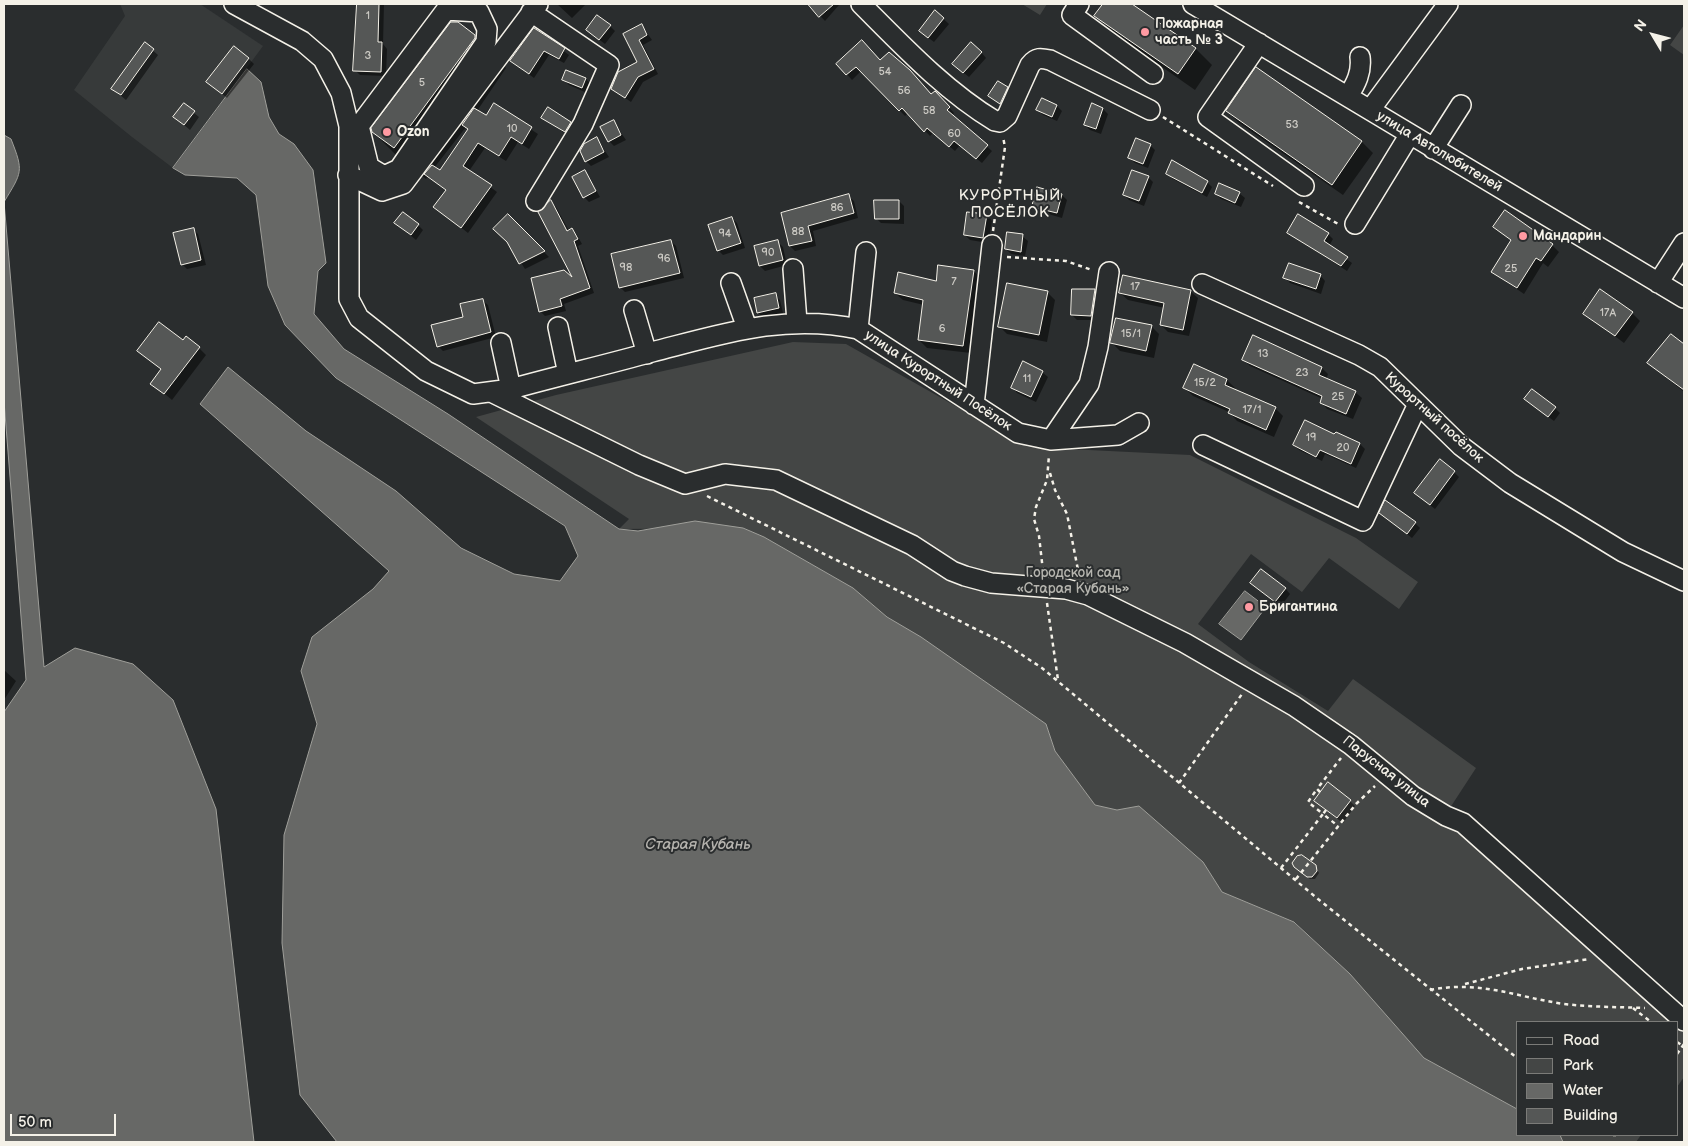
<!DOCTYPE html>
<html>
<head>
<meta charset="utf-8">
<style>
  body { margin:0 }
  #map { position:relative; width:1688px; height:1146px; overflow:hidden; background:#2a2d2e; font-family:"Balsamiq Sans",sans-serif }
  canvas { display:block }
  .frame { position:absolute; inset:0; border:5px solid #f4f1e8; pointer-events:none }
  .legend { position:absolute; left:1516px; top:1021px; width:162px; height:115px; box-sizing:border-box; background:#2a2d2e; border:1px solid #7b7b78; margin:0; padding:6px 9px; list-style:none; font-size:15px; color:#f4f1e8 }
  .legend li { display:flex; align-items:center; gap:10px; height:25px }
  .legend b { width:25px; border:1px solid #7b7b78 }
  .north { position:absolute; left:1628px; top:10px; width:50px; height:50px; -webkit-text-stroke:4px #2a2d2e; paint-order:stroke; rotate:307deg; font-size:14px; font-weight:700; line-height:20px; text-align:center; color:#f4f1e8 }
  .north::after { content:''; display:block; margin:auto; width:18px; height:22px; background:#f4f1e8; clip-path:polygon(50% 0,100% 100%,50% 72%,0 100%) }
  .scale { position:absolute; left:10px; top:1114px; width:106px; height:22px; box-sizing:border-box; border:2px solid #f4f1e8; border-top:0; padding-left:6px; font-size:15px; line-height:18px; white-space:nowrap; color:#f4f1e8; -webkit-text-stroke:4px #2a2d2e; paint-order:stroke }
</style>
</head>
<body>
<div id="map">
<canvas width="1688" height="1146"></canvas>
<div class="frame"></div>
<ul class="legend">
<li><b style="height:6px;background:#2a2d2e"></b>Road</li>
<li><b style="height:14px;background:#444645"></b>Park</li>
<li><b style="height:14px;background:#676866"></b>Water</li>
<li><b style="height:14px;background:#555756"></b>Building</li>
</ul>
<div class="north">N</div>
<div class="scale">50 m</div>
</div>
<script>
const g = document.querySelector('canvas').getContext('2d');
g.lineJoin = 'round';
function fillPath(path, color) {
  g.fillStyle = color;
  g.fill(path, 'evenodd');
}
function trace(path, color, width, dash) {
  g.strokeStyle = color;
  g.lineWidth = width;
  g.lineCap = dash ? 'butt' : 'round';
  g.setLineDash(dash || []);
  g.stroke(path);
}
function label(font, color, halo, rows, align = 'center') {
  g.font = font + ' "Balsamiq Sans",sans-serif';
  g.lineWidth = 4;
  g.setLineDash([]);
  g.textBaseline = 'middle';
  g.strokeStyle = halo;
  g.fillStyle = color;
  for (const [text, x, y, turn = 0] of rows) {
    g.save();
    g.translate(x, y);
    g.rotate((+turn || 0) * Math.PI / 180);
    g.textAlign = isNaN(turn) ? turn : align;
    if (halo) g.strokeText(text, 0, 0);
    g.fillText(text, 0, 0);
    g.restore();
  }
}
fillPath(new Path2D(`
  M120,4H200L263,46L173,168L132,137L74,90L125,16Z`), '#373a3a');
fillPath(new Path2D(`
  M1022,4H1047L1040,15Z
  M1684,25V55L1670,45Z
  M793,342L846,344L1028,447L1190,455L1356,538L1418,582L1399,609L1329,558L1302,592L1251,554L1198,624L1249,662L1328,711L1353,679L1476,768L1446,814L1673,1022H1517V1109L1424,1058L1350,974L1295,922L1222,892L1203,862L1139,806L1117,810L1095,805L1055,751L1046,724L887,617L853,588L764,537L743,528L619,529L629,519L476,417L556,395Z
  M1677,1025L1684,1032V1077L1677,1087Z
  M1560,1135H1641L1636,1142H1563Z`), '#444645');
const water = new Path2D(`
  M247,69L261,82L269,117L279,134L294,144L313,170L326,263L318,271L314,314L344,349L448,414L619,529L638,531L695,521L743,528L764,537L853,588L887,617L921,637L1046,724L1055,751L1095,805L1117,810L1139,806L1203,862L1222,892L1294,922L1350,974L1424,1058L1517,1109V1135H1560L1563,1142H337L300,1095L282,943L284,835L317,724L301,671L312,637L373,589L389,571L200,404L228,367L306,431L396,491L461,548L514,574L560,581L578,556L565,526L336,378L285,325L268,286L256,195L237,178L185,175L173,168Z
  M4,135L11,139C24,172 22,172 4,202L44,667L75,648L133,664L173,700L216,809L254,1142H4V712L26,680L4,401Z
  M1245,591L1266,607L1241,640L1219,624Z`);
fillPath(water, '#676866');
trace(water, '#9f9f9a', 1);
fillPath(new Path2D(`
  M358,4H384L383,44L387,49L386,76L360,75L355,70Z
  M557,4H586L572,18Z
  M813,4H838L839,5L825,21L811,6Z
  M1104,4H1130L1196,49L1212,65L1195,90L1112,32L1096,16Z
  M936,12L949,24L934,42L926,36Z
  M610,26L615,31L605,44L593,35Z
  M642,26L652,40L643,45L658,74L643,82L631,102L612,89L639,63L625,34Z
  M535,30L569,55L564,63L549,55L534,78L511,61Z
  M474,36L506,68L477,111L486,117L494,105L538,134L529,149L518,142L506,161L485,148L469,171L497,192L468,233L435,207L447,191L428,176L426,179L405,164L373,132ZM466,127L468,130L440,172L434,168Z
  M145,44L158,55L126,100L113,89Z
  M981,52L986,58L969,77L959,69Z
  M249,59L254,64L227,98L208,82Z
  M881,62L931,95L940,97L954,113L951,116L992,151L982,163L960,145L955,151L933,133L930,136L908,113L905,116L861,71L852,80L838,64Z
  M1256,69L1362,142L1373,153L1343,195L1238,122L1227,111Z
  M567,72L586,79L591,84L587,93L569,85L564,80Z
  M1007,88L1012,94L1005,108L989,95Z
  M1042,99L1057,106L1062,111L1057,121L1043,115L1038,110Z
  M184,105L199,117L190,130L175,117Z
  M1103,109L1108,114L1101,134L1090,130L1085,125Z
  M543,118L571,122L576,128L570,137Z
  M613,121L626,140L614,146L609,141Z
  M597,139L609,157L591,166L586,161Z
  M1150,145L1155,150L1148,168L1135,163L1129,158Z
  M585,171L600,197L589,202L584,197Z
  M1167,173L1207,182L1212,187L1207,197L1173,179Z
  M1148,177L1153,182L1144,206L1129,200L1124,195Z
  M1038,189L1062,195L1067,200L1062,218L1038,211L1033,206Z
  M1239,193L1245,198L1241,207L1221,199L1216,194Z
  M848,196L854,201L858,218L813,231L816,246L795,251L790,246L782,214Z
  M899,201L904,206V224L881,223L876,218Z
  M551,202L556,207L569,231L572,230L577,235L582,244L578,246L594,293L564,304L566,311L545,316L540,311L576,282Z
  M987,215L992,221L988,243L970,240L965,235Z
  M508,216L549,257L525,269L508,242Z
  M732,218L737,223L745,248L723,255L718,250Z
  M396,223L418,225L423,230L416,240Z
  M1494,227L1552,245L1559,252L1548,267L1543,263L1524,294L1492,272L1512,241Z
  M193,229L198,234L206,265L187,269L182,264Z
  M1288,233L1328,234L1333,239L1329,246L1352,263L1347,271Z
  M1022,236L1028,241L1025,256L1011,254L1006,249Z
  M671,241L676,246L684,278L625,292L620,287Z
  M778,242L783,247L787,265L765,271L760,266Z
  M974,271L981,279L971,353L927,348L919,340L924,305L903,300L895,293Z
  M1320,275L1325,281L1321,294L1290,283L1285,277Z
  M1095,290L1100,296L1096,320H1077L1072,315Z
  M1190,291L1198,298L1189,336L1168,332L1161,325L1165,308L1128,300L1120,293Z
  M1047,292L1055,300L1047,342L1007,334L999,326Z
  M775,295L780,300L783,313L764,318L758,313L755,299Z
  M482,300L488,305L496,337L443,351L438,346Z
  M1584,313H1632L1640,321L1624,343Z
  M1151,326L1159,334L1154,358L1120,351L1112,343Z
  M1671,335L1684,345V392L1649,363Z
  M183,342L199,348L206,355L172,400L152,383L162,370L139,351Z
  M1286,353L1322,368L1328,374L1326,380L1355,392L1362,398L1353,419L1327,409L1321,402L1323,399L1250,366L1244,360Z
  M1042,372L1048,377L1036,402L1017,393L1012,387Z
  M1227,380L1235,388L1234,390L1275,408L1283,416L1274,437L1237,421L1229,412L1193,396L1185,388Z
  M1531,404L1555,408L1560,413L1554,421Z
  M1335,436L1360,444L1365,449L1356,468L1325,454L1322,461L1299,450L1294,445Z
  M1454,472L1459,477L1435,509L1421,498Z
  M1381,513L1415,523L1420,528L1412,538Z
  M1257,588H1285L1290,594L1281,606Z
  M4,670L16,681L4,700Z
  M1350,801L1355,806L1343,823L1320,806Z
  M1315,866L1319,873L1315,879H1310L1298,869Z`), '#0007');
const building = new Path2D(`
  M357,4H379L378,42H382L381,72L353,71Z
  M808,4H834L819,17Z
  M1103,4H1132L1196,48L1178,74L1094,16Z
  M935,10L944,18L928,38L919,31Z
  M597,15L611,25L599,40L586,30Z
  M451,22H458L475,35V38L394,148L372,132L371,128Z
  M642,24L647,35L639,40L654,69L638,77L625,98L611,89L618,72L637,62L623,34Z
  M534,28L565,48L559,59L544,51L529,74L510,61Z
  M862,40L880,60L889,52L910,70L931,94L935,91L950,107L947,110L988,145L976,159L954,141L949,147L927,128L924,132L902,108L899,111L856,67L846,75L836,64Z
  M145,42L154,49L121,95L111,89Z
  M971,42L982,52L963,73L952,64Z
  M234,46L249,58L222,94L206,82Z
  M1256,67L1362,141L1332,185L1226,111Z
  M566,70L586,78L582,88L562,80Z
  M998,81L1008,87L1000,104L988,96Z
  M1042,98L1057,105L1052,117L1036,110Z
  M184,103L195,111L184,125L173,117Z
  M494,103L532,127L522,144L511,137L499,156L478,143L463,166L492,185L461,228L433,207L446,190L424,174L432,165L440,170L468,129L462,125L474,108L486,115Z
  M1092,103L1103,108L1096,129L1084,125Z
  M548,107L571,122L565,132L541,118Z
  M614,120L621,135L608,142L600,127Z
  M597,137L604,152L585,162L580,151L584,144Z
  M1136,138L1151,144L1143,164L1128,158Z
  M1172,160L1208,181L1202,193L1166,174Z
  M585,170L596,191L583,198L572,177Z
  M1132,170L1149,176L1139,201L1123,195Z
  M1219,183L1240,192L1235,203L1215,194Z
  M1037,187L1062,194L1057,213L1032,207Z
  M849,194L854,213L808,226L812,241L789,246L781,213Z
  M551,200L567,231L572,228L578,239L574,241L590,288L560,299L562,306L539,312L531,278L564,270L572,277L538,212Z
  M874,200H899V219H875Z
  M1505,210L1553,244L1541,261L1536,258L1517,288L1491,272L1511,240L1493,227Z
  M403,212L419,224L411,235L394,223Z
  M967,212L987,214L983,238L964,235Z
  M508,214L545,251L519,264L507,242L493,229Z
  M1298,214L1329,233L1324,241L1348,257L1341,266L1287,233Z
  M732,217L741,243L717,251L708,225Z
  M194,228L201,260L181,265L173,233Z
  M1007,232L1023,234L1021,252L1005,249Z
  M671,240L680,273L619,288L611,254Z
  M778,240L783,260L759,266L754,246Z
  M1289,263L1321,274L1316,289L1283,278Z
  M938,265L974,270L963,346L918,340L923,300L894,293L898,272L936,281Z
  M1123,275L1191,290L1183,330L1160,325L1164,303L1119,293Z
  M1007,283L1048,291L1039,335L998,327Z
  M1072,289H1095L1091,316L1071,315Z
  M1600,289L1633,312L1615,336L1583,314Z
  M776,293L779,308L757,313L754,298Z
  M483,299L491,332L437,347L431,325L463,317L460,304Z
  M1116,318L1152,325L1146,351L1110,343Z
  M159,322L183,340L186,336L200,347L164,394L150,384L161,369L137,351Z
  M1671,334L1684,344V390L1647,363Z
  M1253,335L1322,367L1319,375L1356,391L1346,414L1320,403L1322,396L1242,360Z
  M1023,361L1043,371L1031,397L1011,388Z
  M1194,364L1227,379L1225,385L1276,407L1266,430L1228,413L1230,409L1183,388Z
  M1532,389L1556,407L1548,417L1524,399Z
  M1305,420L1334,434L1336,432L1360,443L1351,464L1320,450L1316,457L1293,445Z
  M1440,459L1455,471L1430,505L1414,493Z
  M1385,500L1416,522L1407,534L1379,513Z
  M1261,569L1286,588L1275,602L1250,583Z
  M1328,782L1351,800L1337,818L1314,801Z
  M1302,855L1316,865L1317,871L1312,877H1307L1294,867L1292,863L1297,856Z`);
fillPath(building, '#555756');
trace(building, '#f4f1e8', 1);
const minor = new Path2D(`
  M234,4L302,41L323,59L341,93L349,126V299L359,318L426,371L473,394L511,389C558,376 605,365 652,352C722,334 785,313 858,329L1018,433L1051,440L1118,435L1139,423
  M861,4C902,45 945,91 995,121L1000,122L1007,116L1030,65C1036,57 1041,58 1050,60L1150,110
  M1079,4L1072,15L1153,74
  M1193,4L1684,298
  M531,12L609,65L583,124L536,201
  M1259,43L1208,117L1304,186
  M1348,96C1356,84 1362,72 1360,57
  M1370,110L1448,4
  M349,126H359L446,10L479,12L487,29L486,42L399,169L384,176L369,167L359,126
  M1433,149L1461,105
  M348,175L382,191L403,184L538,4
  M1355,224L1410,134
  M793,269L797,322
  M731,283L747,328
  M1658,283L1684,243
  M1202,284L1359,355L1380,367L1461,446L1510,483L1623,552L1684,581
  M634,310L647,354
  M558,327L568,374
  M858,329L866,252
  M501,343L511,389
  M493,393L639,465L685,484L725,474L776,480L912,545L952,571L965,576L991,583L1066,589L1088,595L1185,643L1294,706L1351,745L1413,796L1446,816L1463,823L1684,1021
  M974,405L992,245
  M1051,440L1089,384L1098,347L1109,272
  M1203,445L1363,521L1417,406`);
trace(minor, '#f4f1e8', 22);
trace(new Path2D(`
  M1163,117L1273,186
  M1299,202L1340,225
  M993,231L1005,147L1003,137
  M1007,257L1066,261L1092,270
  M1050,473L1055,490L1067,514L1079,575
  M707,496L1004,643L1042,668L1318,899L1517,1058
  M1043,571L1039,536L1034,519L1036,507L1047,480L1049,455
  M1047,603L1058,680
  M1179,783L1242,694
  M1320,792L1317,789L1341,758
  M1326,810L1323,814L1338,826
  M1281,868L1323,814L1308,802L1317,789
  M1296,879L1356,804L1375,786
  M1465,984L1522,969L1589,959
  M1430,990C1480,980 1516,997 1564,1004C1591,1007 1618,1007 1645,1008
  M1633,1008L1651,1022
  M1677,1042L1683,1046
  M1677,1054L1684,1044
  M1613,1135H1616`), '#f4f1e8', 2.5, [4, 4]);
trace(minor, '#2a2d2e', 19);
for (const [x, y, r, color] of [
  [1145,32,5,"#ff9aa2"],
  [387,132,5,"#ff9aa2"],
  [1523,236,5,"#ff9aa2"],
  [1249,607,5,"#ff9aa2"]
]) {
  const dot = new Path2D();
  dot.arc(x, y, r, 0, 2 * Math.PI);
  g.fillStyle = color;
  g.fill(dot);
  trace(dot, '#2a2d2e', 2);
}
label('11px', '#cccac4', null, [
  ["1",368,16],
  ["3",368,56],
  ["54",885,72],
  ["5",422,83],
  ["56",904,91],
  ["58",929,111],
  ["53",1292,125],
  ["10",512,129],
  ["60",954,134],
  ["86",837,208],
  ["88",798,232],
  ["94",725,234],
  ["90",768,253],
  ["96",664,259],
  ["98",626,268],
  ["25",1511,269],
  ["7",954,282],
  ["17",1135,287],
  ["17А",1608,313],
  ["6",942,329],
  ["15/1",1131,334],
  ["13",1263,354],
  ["23",1302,373],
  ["11",1027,379],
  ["15/2",1205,383],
  ["25",1338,397],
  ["17/1",1252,410],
  ["19",1311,438],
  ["20",1343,448]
]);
label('bold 14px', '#f4f1e8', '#2a2d2e', [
  ["Пожарная",1155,24],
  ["часть № 3",1155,40],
  ["Ozon",397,132],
  ["Мандарин",1533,236],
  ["Бригантина",1259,607]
], 'left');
label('14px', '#f4f1e8', '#2a2d2e', [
  ["улица Автолюбителей",1439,152,31],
  ["улица Курортный Посёлок",938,381,33],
  ["Курортный посёлок",1434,418,42],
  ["Парусная улица",1386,772,38]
]);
label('14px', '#b6b5af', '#2a2d2e', [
  ["Городской сад",1073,573],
  ["«Старая Кубань»",1073,589]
]);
g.letterSpacing = '1px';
label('15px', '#f4f1e8', '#2a2d2e', [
  ["КУРОРТНЫЙ",1010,196],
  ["ПОСЁЛОК",1010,213]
]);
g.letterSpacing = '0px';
label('italic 15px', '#b5b3ae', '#2a2d2e', [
  ["Старая Кубань",698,845]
]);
</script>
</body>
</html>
